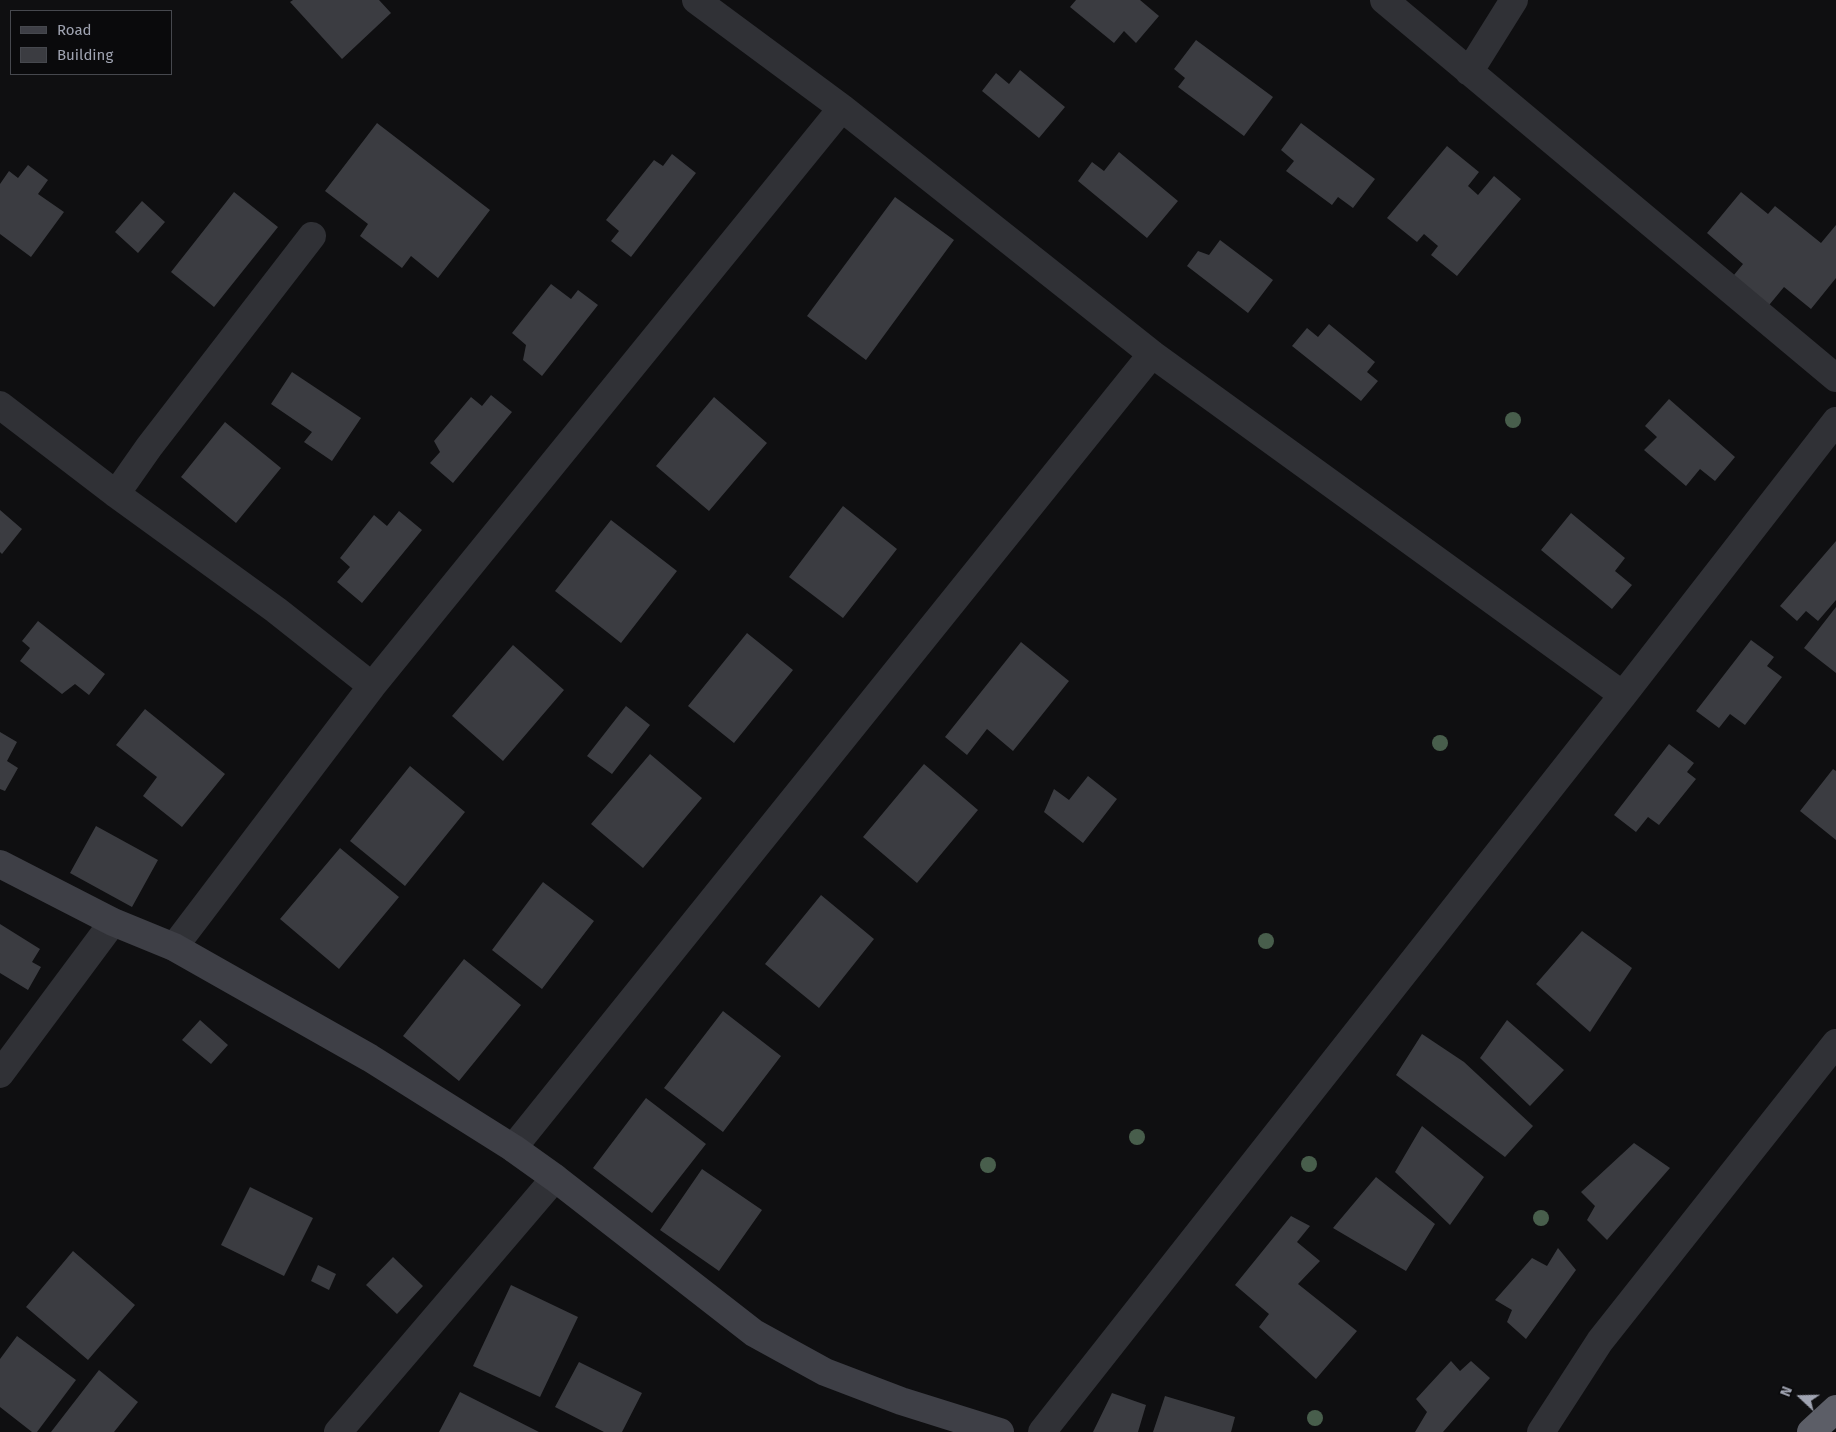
<!DOCTYPE html>
<html>
<head>
<meta charset="utf-8">
<style>
  body { margin:0 }
  #map { position:relative; width:1836px; height:1432px; overflow:hidden; background:#0f0f11; font-family:"Fira Sans",sans-serif }
  canvas { display:block }
  .legend { position:absolute; left:10px; top:10px; width:162px; height:65px; box-sizing:border-box; background:#0a0a0c; border:1px solid #46484e; margin:0; padding:6px 9px; list-style:none; font-size:15px; color:#a0a4b2 }
  .legend li { display:flex; align-items:center; gap:10px; height:25px }
  .legend b { width:25px; border:1px solid #46484e }
  .north { position:absolute; left:1776px; top:1372px; width:50px; height:50px; -webkit-text-stroke:4px #0a0a0c; paint-order:stroke; rotate:291deg; font-size:14px; font-weight:700; line-height:20px; text-align:center; color:#a0a4b2 }
  .north::after { content:''; display:block; margin:auto; width:18px; height:22px; background:#a0a4b2; clip-path:polygon(50% 0,100% 100%,50% 72%,0 100%) }
</style>
</head>
<body>
<div id="map">
<canvas width="1836" height="1432"></canvas>
<ul class="legend">
<li><b style="height:6px;background:#3e3f46"></b>Road</li>
<li><b style="height:14px;background:#3b3c41"></b>Building</li>
</ul>
<div class="north">N</div>
</div>
<script>
const g = document.querySelector('canvas').getContext('2d');
g.lineJoin = 'round';
function fillPath(path, color) {
  g.fillStyle = color;
  g.fill(path, 'evenodd');
}
function trace(path, color, width, dash) {
  g.strokeStyle = color;
  g.lineWidth = width;
  g.lineCap = dash ? 'butt' : 'round';
  g.setLineDash(dash || []);
  g.stroke(path);
}
fillPath(new Path2D(`
  M293,0H379L391,13L342,59L290,2Z
  M1076,0H1140L1159,16L1136,43L1124,31L1114,43L1070,7Z
  M1196,40L1273,97L1244,136L1178,87L1185,78L1174,69Z
  M1020,70L1065,107L1039,138L982,91L996,73L1009,84Z
  M377,123L490,210L438,278L411,256L402,268L360,236L368,224L325,191Z
  M1301,123L1375,179L1353,208L1338,197L1332,205L1286,171L1294,161L1281,150Z
  M1447,146L1479,172L1468,186L1478,195L1494,176L1521,199L1457,276L1431,255L1438,246L1424,234L1417,242L1387,218Z
  M1119,152L1178,201L1147,238L1078,181L1092,162L1104,171Z
  M672,154L696,173L631,257L611,241L619,231L606,220L654,160L663,166Z
  M28,165L48,180L38,194L64,212L31,257L0,234V184L9,171L18,178Z
  M234,192L278,227L214,307L171,272Z
  M1741,192L1768,214L1775,206L1821,243L1836,225V278L1811,309L1784,287L1765,310L1729,281L1743,264L1707,233Z
  M895,197L954,240L866,360L807,316Z
  M142,201L165,222L138,253L115,232Z
  M1220,240L1273,280L1248,313L1187,266L1198,251L1209,255Z
  M551,284L571,299L578,290L598,305L542,376L523,360L526,345L512,333Z
  M1329,324L1375,362L1367,372L1378,381L1361,401L1292,346L1307,328L1318,337Z
  M292,372L361,418L332,461L304,442L312,432L271,404Z
  M491,395L512,412L453,483L430,463L440,452L434,441L471,397L482,406Z
  M714,397L767,443L709,511L656,466Z
  M1669,399L1735,457L1715,481L1700,469L1686,486L1644,450L1657,437L1645,426Z
  M225,422L281,468L236,523L181,477Z
  M843,506L897,549L843,618L789,577Z
  M0,510L22,529L2,554L0,552Z
  M399,511L422,530L362,603L337,582L350,567L340,558L374,515L387,526Z
  M1571,513L1625,558L1615,571L1632,585L1612,609L1541,550Z
  M611,520L677,571L621,643L555,591Z
  M1836,541V600L1818,621L1806,611L1797,621L1780,606Z
  M1836,607V673L1804,648Z
  M38,621L105,674L89,695L75,684L62,694L20,661L30,648L22,641Z
  M747,633L793,670L734,743L688,706Z
  M1751,640L1774,657L1767,666L1782,677L1745,725L1730,714L1719,728L1696,711Z
  M1021,642L1069,681L1013,751L987,729L967,755L945,737Z
  M513,645L564,690L503,761L452,716Z
  M626,706L650,725L612,774L587,756Z
  M145,709L225,774L182,827L143,796L157,777L116,745Z
  M0,732L17,742L7,761L18,768L5,791L0,789Z
  M1669,744L1694,763L1687,772L1696,779L1659,825L1648,817L1636,832L1614,815Z
  M650,754L702,798L643,868L591,824Z
  M924,764L978,810L917,883L863,837Z
  M410,766L465,812L405,886L350,841Z
  M1833,769L1836,771V840L1800,811Z
  M1088,776L1117,799L1083,843L1044,812L1054,789L1069,800Z
  M96,826L158,860L132,907L70,873Z
  M340,848L399,897L339,969L280,919Z
  M543,882L594,921L542,989L492,950Z
  M821,895L874,939L819,1008L765,964Z
  M0,924L40,949L32,962L41,967L28,990L0,973Z
  M1582,931L1632,968L1590,1032L1536,984Z
  M464,959L521,1005L459,1081L403,1036Z
  M723,1011L781,1056L723,1132L664,1088Z
  M200,1020L228,1045L211,1064L182,1040Z
  M1507,1020L1564,1070L1530,1106L1480,1058Z
  M1422,1034L1464,1062L1533,1126L1505,1157L1396,1075Z
  M646,1098L706,1144L652,1213L593,1168Z
  M1422,1126L1484,1177L1450,1225L1395,1172Z
  M1634,1143L1670,1168L1607,1240L1587,1220L1595,1206L1581,1192Z
  M702,1169L762,1210L719,1271L660,1230Z
  M1376,1177L1435,1224L1406,1271L1333,1228Z
  M250,1187L313,1218L284,1276L221,1245Z
  M1291,1216L1310,1226L1297,1242L1320,1261L1298,1284L1357,1331L1316,1379L1259,1327L1269,1314L1235,1285Z
  M1558,1248L1576,1270L1526,1339L1507,1322L1512,1310L1495,1300L1532,1258L1547,1266Z
  M73,1251L135,1305L88,1360L26,1307Z
  M393,1257L423,1286L397,1314L366,1285Z
  M318,1265L336,1274L329,1290L311,1281Z
  M511,1285L578,1317L540,1397L473,1366Z
  M17,1336L76,1380L37,1432H32L0,1407V1359Z
  M1451,1361L1460,1371L1471,1361L1490,1378L1443,1432H1415L1427,1412L1416,1399Z
  M579,1362L642,1393L622,1432H604L555,1407Z
  M99,1370L138,1402L114,1432H51Z
  M460,1392L539,1432H439Z
  M1112,1393L1146,1405L1138,1432H1093Z
  M1165,1396L1235,1417L1231,1432H1153Z`), '#3b3c41');
trace(new Path2D(`
  M696,0L842,108L1152,354L1623,695
  M1384,0L1836,378
  M1469,72L1514,0
  M0,405L116,494L276,610L372,686
  M116,494L149,447L312,236
  M174,947L372,686L842,108
  M0,1074L113,922
  M513,1148L1152,354
  M338,1432L555,1178
  M1042,1432L1623,695L1836,421
  M1541,1432L1600,1341L1836,1043`), '#303136', 28);
trace(new Path2D(`
  M0,864L113,922L174,947L370,1058L513,1148L555,1178L754,1333L825,1372L901,1401L1000,1432`), '#3e3f46', 28);
trace(new Path2D(`
  M1811,1432L1836,1409`), '#5c5e67', 28);
g.fillStyle = '#485e4c';
for (const [x, y] of [
  [1513,420],
  [1440,743],
  [1266,941],
  [1137,1137],
  [1309,1164],
  [988,1165],
  [1541,1218],
  [1315,1418]
]) {
  g.beginPath();
  g.arc(x, y, 8, 0, 2 * Math.PI);
  g.fill();
}
</script>
</body>
</html>
